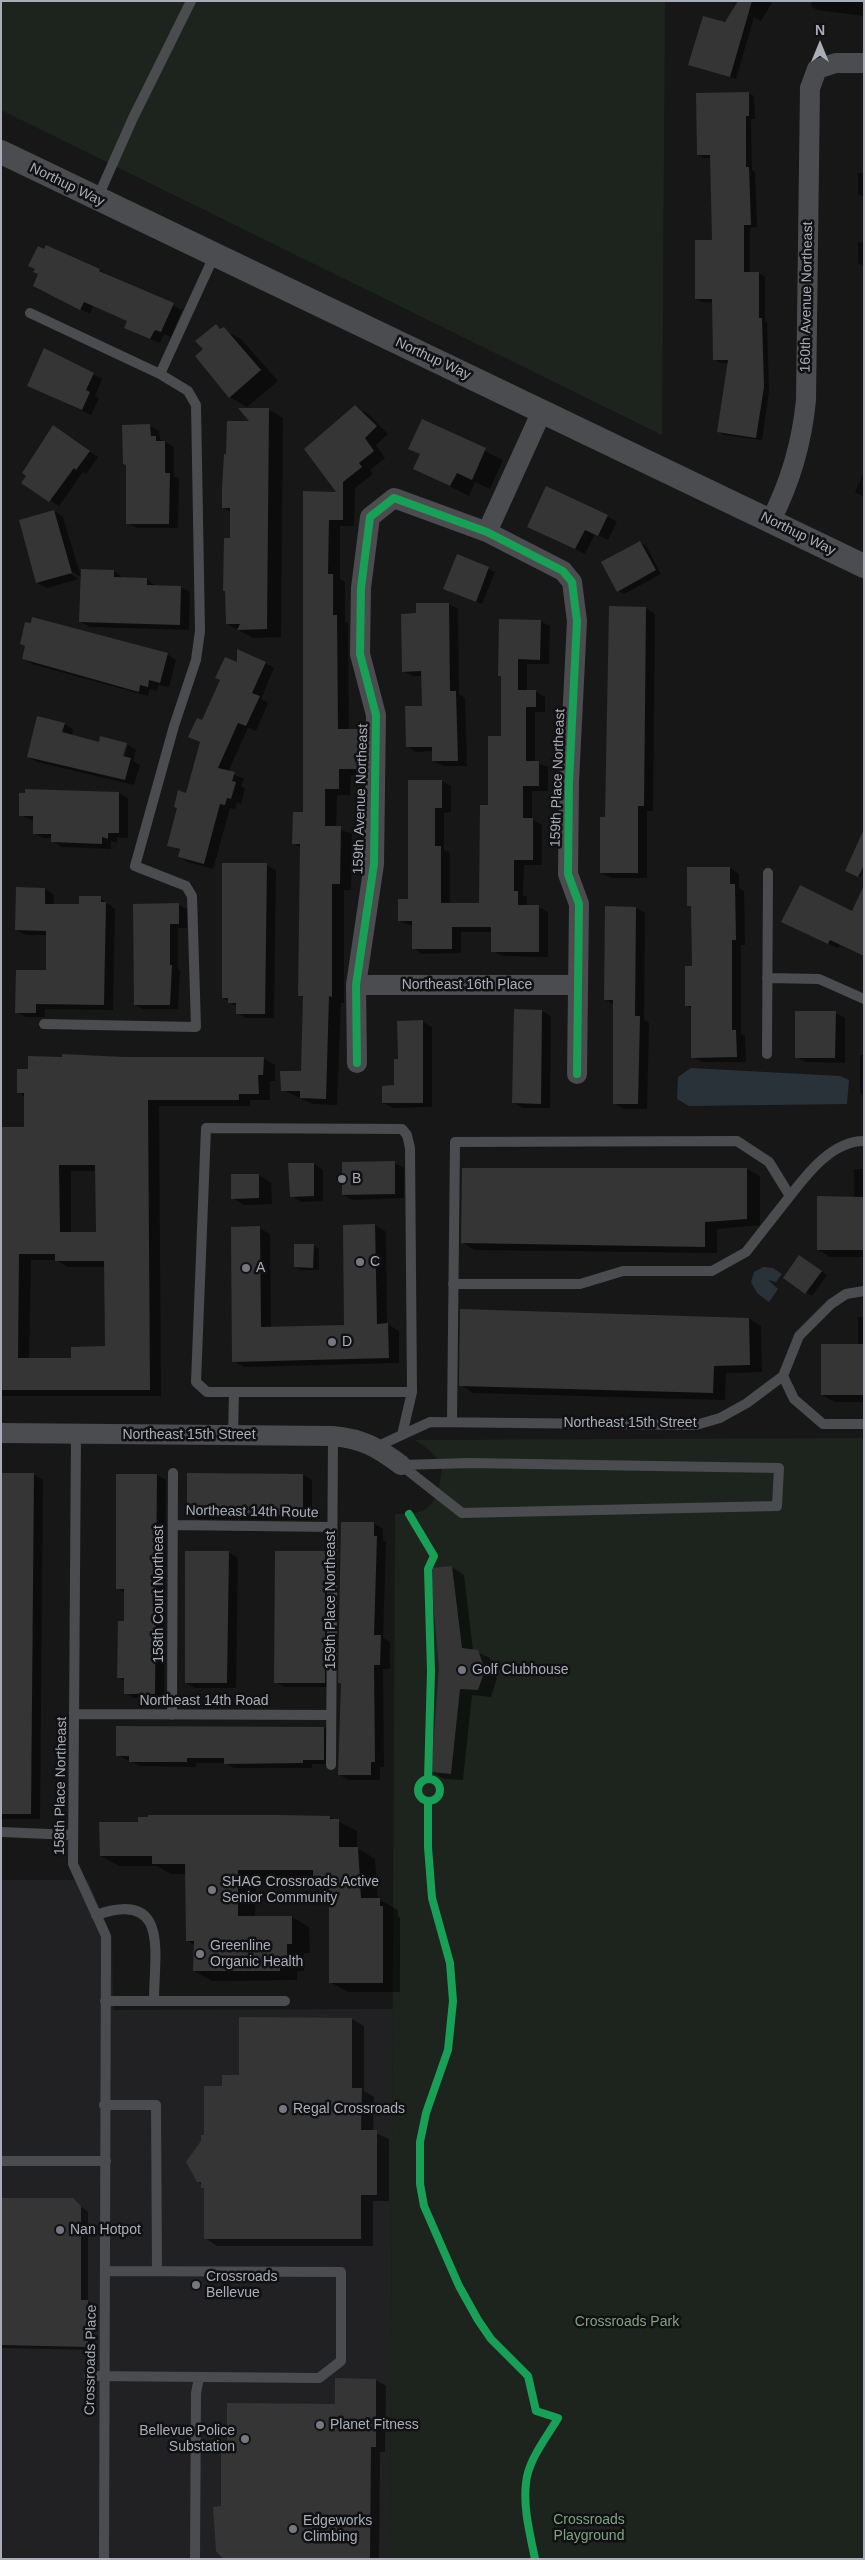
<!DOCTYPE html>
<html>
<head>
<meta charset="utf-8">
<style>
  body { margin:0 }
  #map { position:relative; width:865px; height:2560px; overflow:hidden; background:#171717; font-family:Helvetica,sans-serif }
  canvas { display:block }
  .frame { position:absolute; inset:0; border:2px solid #a8adb8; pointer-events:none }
  .north { position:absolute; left:795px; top:20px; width:50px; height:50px; -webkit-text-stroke:4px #111113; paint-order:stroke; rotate:0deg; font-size:14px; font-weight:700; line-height:20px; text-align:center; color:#a8adb8 }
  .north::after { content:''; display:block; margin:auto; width:18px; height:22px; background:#a8adb8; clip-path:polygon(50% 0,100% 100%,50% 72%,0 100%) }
</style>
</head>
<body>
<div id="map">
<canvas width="865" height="2560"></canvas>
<div class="frame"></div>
<div class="north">N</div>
</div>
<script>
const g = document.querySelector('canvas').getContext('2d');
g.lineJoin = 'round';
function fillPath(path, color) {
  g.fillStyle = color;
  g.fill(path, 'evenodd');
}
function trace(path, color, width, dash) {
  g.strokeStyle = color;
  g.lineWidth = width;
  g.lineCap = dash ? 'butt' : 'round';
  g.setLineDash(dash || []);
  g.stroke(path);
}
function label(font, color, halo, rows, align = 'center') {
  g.font = font + ' Helvetica,sans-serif';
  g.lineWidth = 5;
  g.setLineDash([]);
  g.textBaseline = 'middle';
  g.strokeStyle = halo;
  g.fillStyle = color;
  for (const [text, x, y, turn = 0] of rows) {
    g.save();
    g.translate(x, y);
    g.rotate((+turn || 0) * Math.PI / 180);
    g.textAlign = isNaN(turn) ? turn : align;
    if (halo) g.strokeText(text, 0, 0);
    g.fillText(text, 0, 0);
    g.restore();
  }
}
fillPath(new Path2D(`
  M1,1880H88L112,1938L113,2010L393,2009L390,2559H1Z`), '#212123');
fillPath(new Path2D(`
  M1,1H665L662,435L1,110Z
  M864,1438V2559H390L395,1514C424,1514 433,1511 440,1482C441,1477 443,1468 440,1463C435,1453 423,1445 414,1440Z`), '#1d241e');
fillPath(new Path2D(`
  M691,1068L840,1076L849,1080L847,1104L689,1106L677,1099L678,1077Z
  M763,1267L773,1268L782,1274L776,1282L768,1280L778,1289L769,1302L757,1293L751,1282L754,1272Z`), '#2a3239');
fillPath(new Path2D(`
  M740,1H773L761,21L754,17L736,79L690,64L725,23Z
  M812,1H864V16L817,10L811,6Z
  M748,93L754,96L755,119H751L752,170L755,172L757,227L750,228V273H759L765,277V321L767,322L769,391L762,440L724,435L718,431L729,363H720L714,359L713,302H702L696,299L713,241L711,158H704L698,155Z
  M858,173H864V197L858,194Z
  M858,242L864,243V266L858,263Z
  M99,270L182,310L171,337L164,334L160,343L135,333L128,321L93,306L90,314L42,289Z
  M216,326L241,339L278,381L247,407L230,397L204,349Z
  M93,374L102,379L95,396L99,398L91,415L38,390Z
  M355,407L367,413L388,434L376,445L385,458L370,470L373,474L355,488L354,526H340V579L345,582V622L348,623L349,730L359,731L371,737L370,775H351L350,795H337L336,828L352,834L351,890H344V1003H341L337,1105L313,1104L283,1090L302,1072L304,998L299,995L302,848L293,843L304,813L305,493H339Z
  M268,409L283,418L281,637L253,638L227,624L231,512L223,508L252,422Z
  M422,420L503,460L490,489L475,482L469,496L415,469L421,455L409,448Z
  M53,426L98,457L86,474L83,472L59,506L23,482L36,456L34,454Z
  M150,426L159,431L160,439L174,447V476L179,479L178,528H137L128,523Z
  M864,472V497L855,492Z
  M54,511L63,517L81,577L68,569L66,571L79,579L47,588L37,583Z
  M607,516L617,522L608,540L595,534L585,554L538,531Z
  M640,542L646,546L661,574L624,594L618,591Z
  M457,556L495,572L482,604L450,592Z
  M114,571L123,578L147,579L156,586L180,587L190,592L189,630L90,627L81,622Z
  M449,604L458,609L459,694L465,698L467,766H443L434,761L433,751L416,752L407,746L423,707V676H413L403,671L417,615Z
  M646,608L655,614L653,811H647V878H611L601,873L606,818Z
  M540,621L550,626L549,664H527V691H535L545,697V712H535V762L548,767V791H532V819L542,825V865H524L523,895L527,897V907H538L548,912V957L502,956L493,951V932H461V953L422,954L413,948V926L399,921L409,900L442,781L451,786V812L444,813V850L450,853V904H480L489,806L502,737V676Z
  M32,625L167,654L176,660L169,687L158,685L157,691L150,689L148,696L32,664L23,659L26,647L21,644Z
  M265,663L274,668L261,699L268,703L256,731L248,728L228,772L244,779L241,786L245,788L241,804L237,802L235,810L230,808L213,869L188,862L179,857L181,851L168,845L187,794L201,743L190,737L202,722L238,664Z
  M64,724L73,729L72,736L100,743L127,745H125L120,762L123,763L128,745L136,750L133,761L140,765L134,785L37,762L28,757Z
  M26,791L119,793L128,798V838L117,837V843L111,841V849L62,847L52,841V838H43L34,833V821L20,815Z
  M864,859L861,877L849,872Z
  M266,865L276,870L274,1018H246L237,1013V1007L223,998Z
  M730,868L739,874V888L744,891L745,945H741V1034L745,1036L746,1062H702L693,1057L692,1009L686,1005L693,967L692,907L689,905Z
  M800,887L864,956L840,945L838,948L792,927Z
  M45,889L54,895V905H80L100,898L115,909L113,1010L45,1009V1017H26L16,1012L47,971L48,935H26L16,930Z
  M134,905H179L187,909V928H178V969L180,970L178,1009H143L135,1005Z
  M636,908L645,913L644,1020L649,1023L647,1109H624L614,1103V1005L606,1000Z
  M542,1011L551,1016L550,1108H523L514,1103Z
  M835,1012L845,1018V1063L806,1062L796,1057Z
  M423,1022L432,1027V1107L393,1108L383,1103L396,1087L399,1060Z
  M860,1055H864V1096L860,1093Z
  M124,1058H263L275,1065V1081H270V1100H250V1106H159L161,1396H1V1270L25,1128V1097L18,1092ZM71,1171H97V1234H71ZM31,1260H56L68,1267H106V1347L72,1360L29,1359Z
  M394,1163L404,1168V1198L353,1200L343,1195Z
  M314,1164L323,1170V1201L301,1202L292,1196L289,1165Z
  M463,1169H747L760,1176V1225L717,1229V1253L474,1250L462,1242Z
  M854,1169H864V1257H830L818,1250L854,1198Z
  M259,1175L271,1183L272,1204L244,1205L232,1198Z
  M375,1225L386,1232L387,1324L399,1331V1363L244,1367L233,1361L259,1228L270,1234L271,1328L346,1326L344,1226Z
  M313,1245L319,1249V1270H301L295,1267Z
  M806,1260L827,1275L812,1296L785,1278Z
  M858,1317H864V1402H835L822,1395L858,1345Z
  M749,1319L761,1326L762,1372L726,1373L725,1400L473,1393L461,1385Z
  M1,1474L34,1475L43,1480L40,1819H1Z
  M157,1475L166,1480L164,1699L134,1698L125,1693V1681L118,1677L125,1622L126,1593L117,1588Z
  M303,1475L312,1480V1520L198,1519L188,1514Z
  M374,1524L383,1529V1541L386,1542L383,1638L390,1642V1669H383L384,1767H380V1780H348L339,1774L343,1684Z
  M228,1552L238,1558L236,1688H195L186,1683Z
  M276,1552H325L334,1558V1687H285L275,1682Z
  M452,1567L464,1575L473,1650L490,1658L497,1678L491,1697L472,1695L463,1780L444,1779L432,1772Z
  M118,1728H324L333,1733V1764H312V1768H234L225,1763H196V1767L140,1766L117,1755Z
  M330,1817L357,1831V1848L375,1859L378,1899L398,1910V1916L400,1918V1992H348L330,1982V1887L321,1880L256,1879L255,1917H292L309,1927L310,1953H304V1971H297V1980L212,1981L194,1971L195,1945L188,1941L187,1874H171L157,1866H119L101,1856Z
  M352,2019L364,2026V2091L374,2097L373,2132L389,2139V2201H373V2246H217L205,2238V2189L198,2181L205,2136L223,2087L240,2077Z
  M1,2199H72L88,2212V2301L94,2305V2350L1,2348Z
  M376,2380L386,2386L385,2452H380L379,2559H221L228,2454L336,2405Z`), '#0007');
fillPath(new Path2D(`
  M738,1H752L730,77L688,65L703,16L725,22Z
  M749,92V116H746V167H749L751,225H744V272H759V318H762L764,387L756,438L717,432L728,360H713L712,299H695V240H712L710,155H697L696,93Z
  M46,245L100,269L99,271L174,303L161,332L155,330L150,339L124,328L127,321L84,302L80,310L33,286L38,274L33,272L35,269L28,266L38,246L44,249Z
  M216,324L220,329L224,327L261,370L229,398L195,356L203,349L195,341Z
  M44,348L94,373L86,390L90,392L82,410L27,386Z
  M355,405L377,426L365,438L374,451L359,463L362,467L343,482V520H329L328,574H333V615H337L338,729H359L358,769H339V789H325V826H341L340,884H332V997L329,996L326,1099L300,1098V1091H281L280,1071H301L303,996H298L300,844H292L293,812H303V491L336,492L304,449Z
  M238,408H269L267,629L237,630L240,624H226L225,591H223L224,538H230V508H222V488L224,454H226L227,421H249Z
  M422,419L486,448L472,480L457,473L450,486L413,469L420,454L408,449Z
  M150,424L151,436H156V441H165V473H170L169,524H126V465L123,464L122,425Z
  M53,425L90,451L76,470L74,468L49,502L21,483L26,476L22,473Z
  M546,486L608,515L598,536L585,530L575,549L527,527Z
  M54,510L72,573L36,583L19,520Z
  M640,541L656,570L617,592L601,562Z
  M457,554L489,567L476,602L443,589Z
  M81,569L114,570V577L147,578V585L181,586L180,625L79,622Z
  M416,603H449L450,691H456L458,761H432V747H406L405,706H422L421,671L402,672L401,614L416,613Z
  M609,606L646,607L644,806H638V873H600V817H605Z
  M32,617L168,653L160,683L149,680L148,687L140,685L139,692L22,659L25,646L20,644L25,622L31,623Z
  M499,619L541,620L540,660L518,659V690H536V707H526V761H539V786H523V818H533V860H514V891H518V905H539V952H491V927H452V949H412V921H398V899H408V780H442V808H435V846H441V903H479L480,805H488V736H501V676H498Z
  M237,649L266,662L252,693L260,696L246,726L238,723L218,768L235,772L232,781L236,782L231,799L227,798L225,805L220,804L204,864L178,857L180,849L167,846L177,808L174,807L178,790L186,793L200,742L188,737L197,718L202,720L220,680L215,678L225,657L237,662Z
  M37,716L65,723L62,732L99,742L100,736L127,743L123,756L131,758L125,780L27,757Z
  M25,789L119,792V833H108V839L102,837V844L51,842V834H33V816H19V793H25Z
  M864,829V865L858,877L845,871Z
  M222,863H267L265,1014H236V1003H228V998H222Z
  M687,867H730V884H735L736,940H732V1030H736L737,1057L691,1058V1006H685V966H692L691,906H687Z
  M800,885L852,911L864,885V956L830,940L828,944L781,922Z
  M16,887L45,888V904H79V896H101V902H106L104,1005L36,1004V1013H15L16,970H46V931L15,930Z
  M179,903V924H170V965H172L170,1005H134L133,904Z
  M605,906L636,907L635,1016H640L638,1104H613V1000H604Z
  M514,1009L542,1010L541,1104L512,1103Z
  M795,1011H836L835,1058H795Z
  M423,1020V1103H382V1086L394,1085V1059H398L397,1021Z
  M62,1054L124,1057H264L263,1075H258L259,1094H239V1100H148L150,1390H1V1127H24V1093H17V1069H28V1056L62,1057ZM59,1165H95L96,1232H60ZM19,1254H55V1261H104L105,1346L71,1347V1358H18Z
  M395,1161V1194L342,1195V1162Z
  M288,1163H314V1196L290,1197Z
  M462,1168H747V1219L705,1222V1247L461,1243Z
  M231,1174H259V1198L231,1199Z
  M817,1196L864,1197V1250H817Z
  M375,1224L377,1324L388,1323L389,1358L232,1362L231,1227L260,1226L261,1327L344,1325L343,1225Z
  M294,1244H314L313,1268L294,1267Z
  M799,1255L822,1271L805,1294L783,1278Z
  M460,1309L749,1318L750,1365L714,1366L713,1393L459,1386Z
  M821,1344H864V1395H821Z
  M1,1473H34L31,1814H1Z
  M187,1473L303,1474V1515H187Z
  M116,1474H157L155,1694H124V1678H117L118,1621H124V1589H116Z
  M341,1522H374V1536H377L374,1635H381L380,1665H374L375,1762H371V1775H338L341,1683H338Z
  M185,1551H229L227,1683H185Z
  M275,1551H325V1683H274Z
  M452,1566L462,1648L478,1650L485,1670L478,1690L460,1689L451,1774L431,1772L439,1669L430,1568Z
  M116,1726L324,1727V1760H303V1763L224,1764V1758H187V1762H129V1756H116Z
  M148,1815H279L330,1816V1819H339V1847H358L361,1898H380V1906H383V1983H329V1882H319V1876H313V1870H238V1916H292V1944H287V1961L280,1962V1971H193L194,1941H186L185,1864H152V1856H100L99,1822H138V1817H148Z
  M239,2017L352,2018V2088H362L361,2130H377V2195H361V2239H204V2188H201V2182H197L186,2162L201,2141V2135H204V2086H222V2075H239Z
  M1,2198H73L81,2206V2300H88V2347L1,2345Z
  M335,2378L376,2379V2447H371L370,2559H223L216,2551L213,2507L221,2506V2453H227V2403L335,2404Z`), '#353536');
trace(new Path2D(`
  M97,199L133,118L191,1
  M30,313L160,374
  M767,978L819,979L864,999
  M44,1024L196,1027L192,896L186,886L135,866L174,726L196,660L200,631L196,405L188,391L160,374L214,256
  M767,1054L768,873
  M453,1284H580L623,1271H712L746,1252L790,1196
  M783,1376L794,1399L823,1424H864
  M452,1422L455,1142L737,1141L769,1162L790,1196C807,1174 832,1141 864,1141
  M76,1434L73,1864L106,1936L104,2559
  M233,1435L234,1393
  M402,1435L412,1392L410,1148L407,1135L402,1129L206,1128L196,1382L207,1392H412
  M376,1447L430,1422L696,1425L720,1418L747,1403L783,1376L799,1336L831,1304L846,1294L864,1291
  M469,1463L779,1468L777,1506L462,1513L401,1465Z
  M173,1525L331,1527
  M76,1714L331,1715
  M172,1715L173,1473
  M331,1765L333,1436
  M1,1832L72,1835
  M96,1915C170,1889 154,1953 154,2001
  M105,2001H285
  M104,2105H156L157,2271
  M1,2161H106
  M89,2376L319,2378L341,2361V2272L106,2271
  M195,2559L196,2393L199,2378`), '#4b4c50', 10);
trace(new Path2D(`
  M771,520C790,483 802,442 806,400L810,88L817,69L836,63H864
  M487,532L542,411
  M356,985H578
  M357,1063L356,985L374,864L376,715L360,654L361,588L370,517L394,498L487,532L563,571L572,582L577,621L569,782L568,874L579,904L577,1074
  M1,1433L333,1436C363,1439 377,1447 401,1465`), '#4b4c50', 20);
trace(new Path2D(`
  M1,152L864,566`), '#4b4c50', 24);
trace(new Path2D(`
  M357,1063L356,985L374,864L376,715L360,654L361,588L370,517L394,498L487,532L563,571L572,582L577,621L569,782L568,874L579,904L577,1074
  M409,1514L434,1556L428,1569L431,1671L428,1779
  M418 1790a11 11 0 1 1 22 0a11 11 0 1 1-22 0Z
  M428,1801V1847L432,1898L450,1963L453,2001L448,2050L426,2113L420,2142V2184L424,2206L459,2286L478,2320L491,2339L528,2376L536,2411L558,2418C547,2437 528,2460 526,2483C523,2508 530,2534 535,2559`), '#1a9f57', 8);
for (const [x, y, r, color] of [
  [342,1179,5,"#757880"],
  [360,1262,5,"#757880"],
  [246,1268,5,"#757880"],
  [332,1342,5,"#757880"],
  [462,1670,5,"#757880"],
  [212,1890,5,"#757880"],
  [200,1954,5,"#757880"],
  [283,2109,5,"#757880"],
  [60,2230,5,"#757880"],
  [196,2285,5,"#757880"],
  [320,2425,5,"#757880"],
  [245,2439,5,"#757880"],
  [293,2529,5,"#757880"]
]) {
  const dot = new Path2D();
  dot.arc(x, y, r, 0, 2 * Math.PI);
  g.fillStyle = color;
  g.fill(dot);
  trace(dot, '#111113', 2);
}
label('14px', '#a8adb8', '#111113', [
  ["Northup Way",67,185,26],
  ["160th Avenue Northeast",807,297,-89],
  ["Northup Way",433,359,25],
  ["Northup Way",798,534,26],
  ["159th Place Northeast",558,778,-88],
  ["159th Avenue Northeast",361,799,-88],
  ["Northeast 16th Place",467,985],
  ["Northeast 15th Street",630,1423],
  ["Northeast 15th Street",189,1435],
  ["Northeast 14th Route",252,1512,1],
  ["158th Court Northeast",159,1594,-90],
  ["159th Place Northeast",331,1600,-90],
  ["Northeast 14th Road",204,1701],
  ["158th Place Northeast",61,1786,-89],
  ["Crossroads Place",91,2360,-89]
]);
label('14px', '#a8adb8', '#111113', [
  ["B",352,1179],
  ["C",370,1262],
  ["A",256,1268],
  ["D",342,1342],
  ["Golf Clubhouse",472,1670],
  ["SHAG Crossroads Active",222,1882],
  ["Senior Community",222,1898],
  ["Greenline",210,1946],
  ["Organic Health",210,1962],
  ["Regal Crossroads",293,2109],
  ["Nan Hotpot",70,2230],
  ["Crossroads",206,2277],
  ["Bellevue",206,2293],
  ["Planet Fitness",330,2425],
  ["Bellevue Police",235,2431,"right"],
  ["Substation",235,2447,"right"],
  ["Edgeworks",303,2521],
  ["Climbing",303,2537]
], 'left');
label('14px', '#7fa381', '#111113', [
  ["Crossroads Park",627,2322],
  ["Crossroads",589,2520],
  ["Playground",589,2536]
]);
</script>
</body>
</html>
